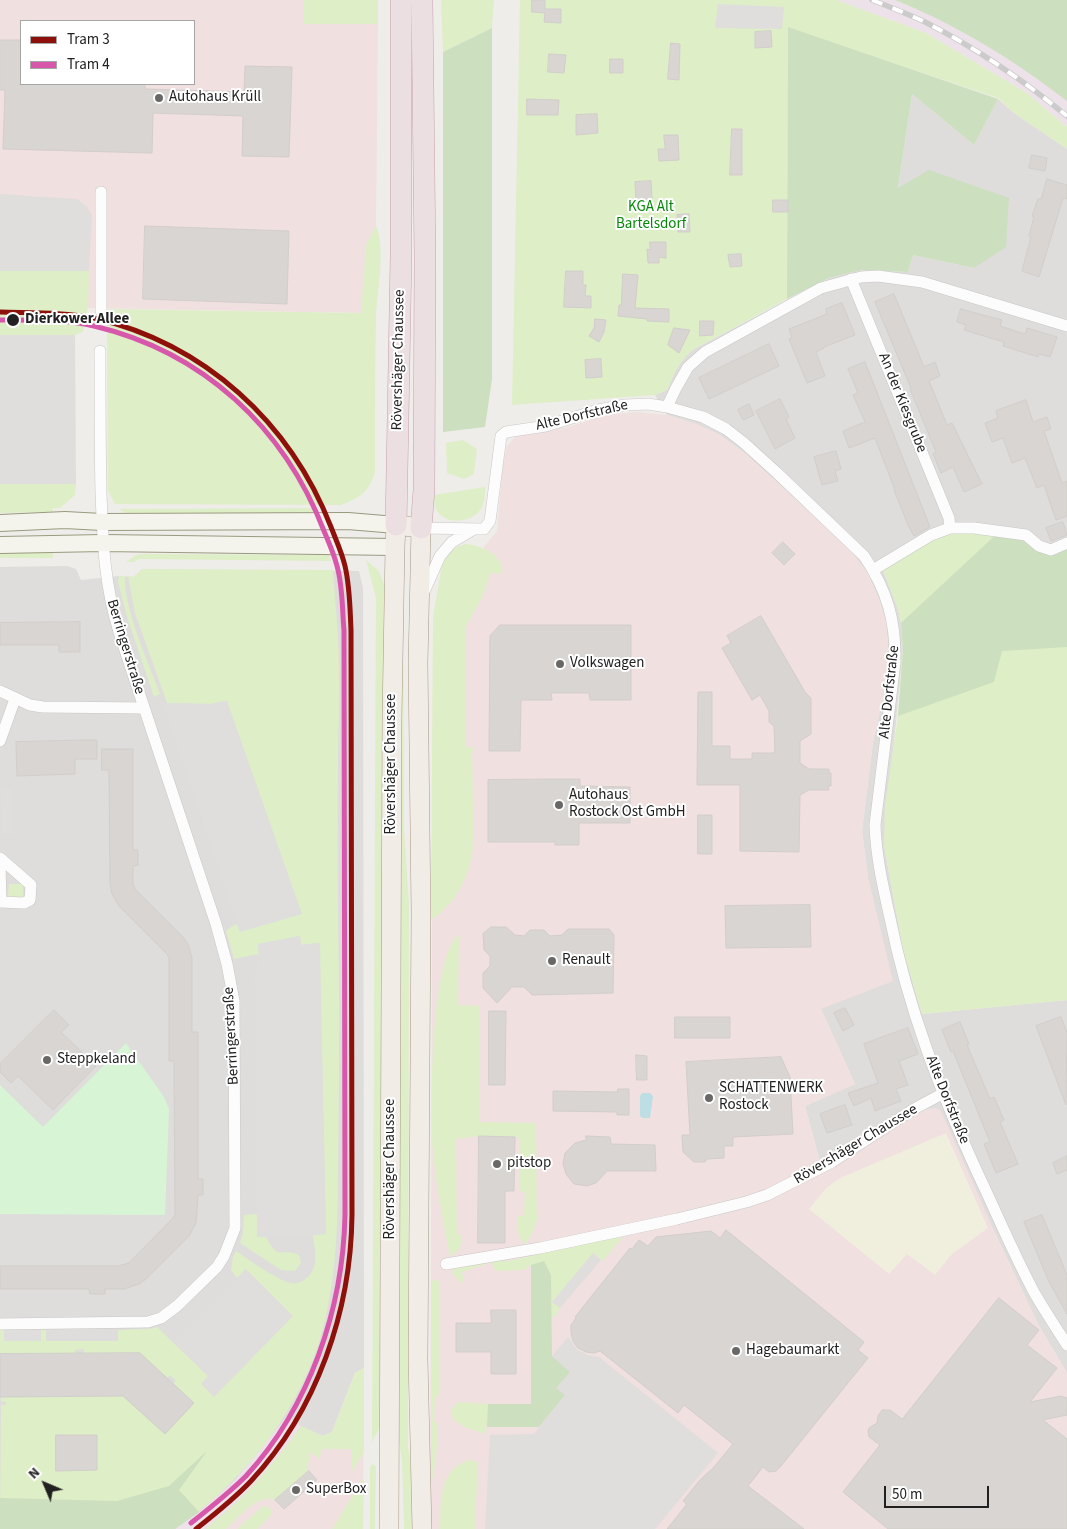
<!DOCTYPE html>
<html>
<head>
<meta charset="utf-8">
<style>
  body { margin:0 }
  #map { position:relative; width:1067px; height:1529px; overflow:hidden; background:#efedea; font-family:"Source Sans 3",sans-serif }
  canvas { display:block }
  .legend { position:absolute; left:20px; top:20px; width:175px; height:65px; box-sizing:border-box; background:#fff; border:1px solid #a6a6a6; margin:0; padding:6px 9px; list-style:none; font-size:15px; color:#212121 }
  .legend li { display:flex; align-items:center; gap:10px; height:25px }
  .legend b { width:25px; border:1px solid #a6a6a6 }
  .north { position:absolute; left:20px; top:1459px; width:50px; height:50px; -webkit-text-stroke:4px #fff; paint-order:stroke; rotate:315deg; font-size:14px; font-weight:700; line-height:20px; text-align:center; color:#212121 }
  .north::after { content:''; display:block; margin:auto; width:18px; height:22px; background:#212121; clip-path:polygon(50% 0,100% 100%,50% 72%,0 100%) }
  .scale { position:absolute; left:884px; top:1486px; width:105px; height:22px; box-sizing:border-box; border:2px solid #212121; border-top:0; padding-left:6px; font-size:15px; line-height:18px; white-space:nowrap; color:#212121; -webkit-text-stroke:4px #fff; paint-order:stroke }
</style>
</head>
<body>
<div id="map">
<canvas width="1067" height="1529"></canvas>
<ul class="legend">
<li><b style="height:6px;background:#8d110a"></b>Tram 3</li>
<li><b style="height:6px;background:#d758ab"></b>Tram 4</li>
</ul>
<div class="north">N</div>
<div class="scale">50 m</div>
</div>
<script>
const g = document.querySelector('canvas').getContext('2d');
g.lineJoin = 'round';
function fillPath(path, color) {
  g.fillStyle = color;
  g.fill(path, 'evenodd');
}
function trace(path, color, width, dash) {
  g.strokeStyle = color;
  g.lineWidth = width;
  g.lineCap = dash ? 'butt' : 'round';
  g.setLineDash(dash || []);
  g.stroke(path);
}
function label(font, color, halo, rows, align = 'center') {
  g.font = font + ' "Source Sans 3",sans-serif';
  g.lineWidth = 4;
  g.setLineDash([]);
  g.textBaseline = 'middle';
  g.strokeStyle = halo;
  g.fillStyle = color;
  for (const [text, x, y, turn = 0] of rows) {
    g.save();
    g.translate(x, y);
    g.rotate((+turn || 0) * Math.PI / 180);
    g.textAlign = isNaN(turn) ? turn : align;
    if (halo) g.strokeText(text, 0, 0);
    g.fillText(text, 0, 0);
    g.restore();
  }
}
fillPath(new Path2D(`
  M912,94L974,145L998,99L1014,113L1067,149V543L881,565L898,609L901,623L903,649L884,845L903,949L922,1014L1067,1000V1373L1038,1324L996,1235L925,1109L825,1173L820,1162L805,1106L855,1084L821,1009L868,877L862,831L873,742L885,688L888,646L886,622L880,602L867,572L848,548L746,454L718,434L696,424L667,415L655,395L667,390L675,371L685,356L694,349L829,278L862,270L908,272L913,255L974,268L898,189Z
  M67,566L76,569L81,580L119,576L134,577L142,569L359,571L363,588L364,1368L355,1373L332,1432L323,1436L205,1529H0V567Z`), '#dedddb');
fillPath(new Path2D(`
  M0,0H304V24H378L376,226L366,245L362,313L88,308V271H0ZM21,21H194V84H21Z
  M637,412L667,415L696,424L718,434L746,454L848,548L867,572L880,602L886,622L888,646L885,688L873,742L862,831L868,877L893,981L821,1009L855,1084L805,1106L820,1162L825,1173L925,1109L936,1108L941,1111L996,1235L1038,1324L1067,1373V1529H430L433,617L456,547L466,544L483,548L497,531L503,465L507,446L515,437L568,427L608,414Z
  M364,1368L363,1529H205L251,1490L301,1426L323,1436L332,1432L355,1373Z`), '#f1e0e0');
fillPath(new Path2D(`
  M836,0H895L923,11L983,43L1033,74L1067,101V127L1027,93L926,33Z
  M287,1416L301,1426L279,1457L251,1490L205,1529H175L199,1512L235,1480Z`), '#ede2e9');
fillPath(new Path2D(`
  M946,1133L988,1228L952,1254L935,1275L907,1254L889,1274L809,1209L826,1188L840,1178Z`), '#f0efdd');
fillPath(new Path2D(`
  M304,0H378V24H304Z
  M441,0H494L492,28L443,52Z
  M520,0H836L926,33L1027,93L1067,127V149L1014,113L998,98L788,28L787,299L694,349C680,360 674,373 667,390L655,395L512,405Z
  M376,226C386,246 377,293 376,316C375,368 375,420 375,472C369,492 360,498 341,505L115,504L108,491L107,309L361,313L366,245Z
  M0,271H89L88,308L83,332L75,335H0Z
  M463,440L477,449L474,474L464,479L447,473L446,443Z
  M0,484H76L75,495L60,508H53V512L0,513Z
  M485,487C485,494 485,501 482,507C474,523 447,526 437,511C434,506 434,500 434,495Z
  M312,508L314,513H126L119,509Z
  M974,528L1039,546L1067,543V1000L922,1014L903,949L884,845L885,805L898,716L903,649L901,623L898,609L881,565L931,535Z
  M466,544C482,546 504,554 502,574L490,573L483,596L466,626L465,748L475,747L472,753C473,774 473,796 473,818C473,832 474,847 471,860C466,883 451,908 431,920L433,617L443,559C449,550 455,547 466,544Z
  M0,553H53V558H0Z
  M142,554L329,555L331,561L139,559L134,562H126L136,555Z
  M366,560L379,571L385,587V697L381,1425L372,1442L376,598Z
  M142,569L333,570C335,602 339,635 339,667C340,699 338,732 338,764C337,842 338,920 339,998C339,1052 339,1107 338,1161C338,1223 337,1283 319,1343C294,1419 240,1484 175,1529H0L1,1405H6V1402L1,1401V1397L123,1396L165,1434L194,1403L173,1384L176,1381L170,1375L167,1378L84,1354V1349L75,1350V1354H0V1330L3,1329L4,1330L5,1341L41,1340V1330H46V1341H118V1330L149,1329L157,1327L208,1376L214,1397L246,1269L237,1278L231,1270L233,1257L236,1251C249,1260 277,1280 291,1283C303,1285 314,1274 315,1262C316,1253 314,1244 313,1235L326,1234L319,943L301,945L300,936L258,944L259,954L234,959L226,931L231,927L237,924L240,932L227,701L210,704L167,703L135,613L128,576L134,577Z
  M402,575L403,586L404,830L409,903L408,1446L411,1467L412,1529H404L402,1462L398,1432Z
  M119,576H125C123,607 149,664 160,694L154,697L127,617L118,582Z
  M9,884H23V898L8,897Z
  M459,935L458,1005L480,1006V1122L536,1123L537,1221L532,1234L525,1244C516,1236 518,1226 518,1216H524L525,1192L519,1191L520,1138L479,1136L456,1139L457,1235H462C462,1245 460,1252 450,1256C443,1221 436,1186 433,1151C430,1114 430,955 459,935Z
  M257,1214V1237H266C279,1262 281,1247 299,1255L301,1263L295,1271L281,1270L240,1243L243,1233L244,1215Z
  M621,1235V1239L603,1261L593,1253L552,1302L560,1308L554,1317H551V1275L531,1265L524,1270L495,1271L491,1262L462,1272L464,1282L461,1283L452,1273L454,1267L500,1257L504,1262Z
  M434,1279L440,1282L439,1394L435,1399L434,1420L438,1425L437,1447L433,1478H431L432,1281Z
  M364,1368V1452L351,1473V1449H321L320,1460L311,1452L307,1468L309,1471L275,1500C258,1493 238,1518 226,1529H205C244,1499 272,1466 301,1426L323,1436L332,1432L355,1373Z
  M458,1402L488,1404L486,1434L464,1427L453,1419L451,1409Z
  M469,1460L478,1462L475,1529H440C441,1502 438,1470 469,1460Z
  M372,1464L376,1466L375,1529H370V1468Z
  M362,1480H364L363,1529H332Z
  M263,1506H267L273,1512L271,1515L257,1529H237Z`), '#deeec7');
fillPath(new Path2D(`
  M895,0H1067V101C1014,60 957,25 895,0Z
  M788,27L998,99L974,145L912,94L898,188L929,170L1009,198L1006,247L974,268L913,255L908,272L862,270L829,278L787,299Z
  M492,28V379L485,427L443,432V52Z
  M1001,530L1039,546L1067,543V647L1002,651L994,682L898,716L903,649L901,623Z
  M544,1261L551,1275L552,1356L570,1372L565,1395L539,1427H487L488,1404H531V1265Z
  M207,1451L179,1490L199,1512L175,1529H0V1498L117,1501L169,1486Z`), '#ccdfbe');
fillPath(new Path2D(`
  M126,1043L164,1097L169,1109L165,1215L0,1214V1085L43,1127Z`), '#d7f5d5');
fillPath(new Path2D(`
  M718,4L784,7L782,29L715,28Z
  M0,194L77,199L86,206L92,215L89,271H0Z
  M0,335H75L76,484H0Z
  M227,701L302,914L240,932L164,708L167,703L210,704Z
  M1,789H12L13,834H2Z
  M300,936L301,945L320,943L326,1234L257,1237L255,980L259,954L258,944Z
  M593,1253L601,1260L560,1308L552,1302Z
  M246,1269L293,1316L214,1397L201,1384L208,1376L174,1342Z
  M4,1330H41V1341H4Z
  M568,1337L578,1350L588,1355L599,1357L718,1453L655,1529H485L490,1435L534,1434L565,1395L556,1388L570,1372L552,1356Z`), '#dfdedd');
fillPath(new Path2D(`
  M642,1093H650L653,1096L650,1118H643L640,1116V1096Z`), '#bcdee4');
const building = new Path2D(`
  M532,0H545V9H561V23L544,22L545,13L532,12Z
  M771,31L772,47L755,48V32Z
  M0,40H21V84H145V89L244,92L245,66L292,67L289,157L242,156L243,116L153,113L152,153L3,149L5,90H0Z
  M671,43L680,44L679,80L668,79Z
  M549,54L566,55L564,73L548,72Z
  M610,59H623V73H610Z
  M527,99L559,100L558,115H527Z
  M597,114L598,133L576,135V115Z
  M732,129H742V175H730Z
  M664,135H678L679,160L659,161L658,149H665Z
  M1032,155L1047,158L1045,171L1029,168Z
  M1047,179L1067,185V199L1063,198L1039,277L1022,271L1031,237L1029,236L1034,217L1032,216L1038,199H1041Z
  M651,181L652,199L636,200L635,182Z
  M773,200H788V212H773Z
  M689,214L690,232H678L677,215Z
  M145,226L289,231L287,304L143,299Z
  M650,242H666V258L659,257V263H648L647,249L650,250Z
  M741,254L742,266L730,267L728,255Z
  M566,271H583V285H586L585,296H591V308L564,307Z
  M623,274L638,275L635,308L669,309V322L647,321V319L618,316L619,305H621Z
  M894,294L924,367L935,362L940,376L929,381L947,425L952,423L982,484L964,492L953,467L941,473L933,454L936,452L910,389L911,388L875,302Z
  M842,303L855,335L824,347V348L816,352L825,376L807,383L789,339L792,338L789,329L827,314L826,309Z
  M961,309L1002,320L1000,326L1025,334L1027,328L1057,337L1050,357L1039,354L1038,357L1003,346L1004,342L964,330L966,325L957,322Z
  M595,319L606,320L604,332L599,342L589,336L594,328Z
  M700,321H714L713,335L700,336Z
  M674,328L690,330L679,353L668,345Z
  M769,344L779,366L709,399L699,378Z
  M601,359L602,377L586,378L585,360Z
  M865,362L930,527L914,536L908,525L894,490H895L875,438L849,448L843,431L865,422L853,395L858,393L848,369Z
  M780,399L789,417L786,419L795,438L775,449L756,411Z
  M1026,400L1033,422L1047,417L1051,429L1044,431L1062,483L1067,481V516L1056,520L1044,485L1037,488L1025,458L1012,463L1003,438L992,442L985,423L998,418L996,411Z
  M749,404L754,415L743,420L738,410Z
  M836,451L841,469L835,471L838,481L822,485L814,457Z
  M1063,522L1067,535L1051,541L1046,528Z
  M783,542L795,554L784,565L772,553Z
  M761,616L805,692L811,698V734L800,741V763L809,769H829V773H831V786H828L829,790H809L800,795L799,852L740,851V785H697L698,692H712V746H730V759H752V753H775L774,726L769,722V711L760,695L752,700L722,648L731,643L727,636Z
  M80,622V652H59V645H0V623Z
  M500,625H631V700H590L589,693H551L552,700H521L520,751H489L490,636Z
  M84,740H97V759H75V774L17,776L16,742Z
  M102,749H133V850H138V865L133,866V884L135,889L183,937L188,944L192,958V1032H198V1179H203V1195H198L196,1223L189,1236L146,1279L139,1284L124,1289H105V1294H90L89,1289H0V1266H118L129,1263L173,1218L175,1215L174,1061H169V958L167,954L119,906L112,894L110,884L109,770H102Z
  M555,779H580V786L630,787V823H579V845H555V842H488V780Z
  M698,815H712V854H698Z
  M810,905L811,947L726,948L725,906Z
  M491,927H506L515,935L524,936L530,930H544L550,936L562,935L568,929H609L614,935L613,993L532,995L524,987H512L497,1003L483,988V973L490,966V956L484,950L483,934Z
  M845,1008L854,1025L843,1031L834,1013Z
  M54,1010L69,1025L61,1032L96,1066L53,1110L18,1076L11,1083L0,1072V1064Z
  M489,1011H506L505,1085H489Z
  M675,1017H730V1038H675Z
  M1061,1017L1067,1033L1066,1105L1036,1026Z
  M960,1022L969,1044L967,1045L990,1099L994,1097L1004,1120L1000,1122L1018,1164L996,1173L984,1144L990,1142L953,1051L951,1052L942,1030Z
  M908,1028L918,1054L899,1061L908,1085L896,1089L901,1101L875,1111L871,1098L854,1106L848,1093L878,1083L864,1044Z
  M636,1055L647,1056V1080H637Z
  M781,1057L790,1077L793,1134L733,1137V1146H724V1158L707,1159L705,1162H694L683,1152L682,1135H690L686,1062Z
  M618,1089H629V1115H617V1112L553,1111V1091L617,1092Z
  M845,1105L852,1125L827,1133L820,1114Z
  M479,1136L515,1137L514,1191H505V1243H478Z
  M586,1136L610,1137L611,1144L655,1145L656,1171H607L596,1183L587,1186L574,1184L566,1174L563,1164L565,1153L575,1143L586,1140Z
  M1067,1156V1170L1057,1174L1053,1163Z
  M1042,1215L1067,1275V1314L1049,1282L1024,1222Z
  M726,1230L864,1342L858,1350L868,1358L781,1466L776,1471L769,1472L763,1467L748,1486L804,1529H667L687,1504L683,1501L700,1480L714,1467L733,1444L684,1405L678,1413L600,1351L594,1353L586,1352L578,1348L573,1341L571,1333V1325L576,1318L575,1317L630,1248L632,1249L639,1240L648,1246L656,1237L711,1231L720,1238Z
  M999,1298L1039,1330L1027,1345L1057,1368L1030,1402L1061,1396L1067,1398V1415L1043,1420L1067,1439V1529H888L843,1492L880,1445L869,1437L868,1431L869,1428L877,1423L878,1416L882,1410H890L902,1419Z
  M491,1310H516V1374H491V1352H456V1323H491Z
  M140,1353L194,1403L165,1434L123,1396L0,1397V1354Z
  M56,1435H97V1470L56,1471Z
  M309,1471L317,1480L284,1509L275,1500Z`);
fillPath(building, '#d8d5d2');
trace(building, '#d2cecb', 1);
const street = new Path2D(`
  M851,279L949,518L950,528
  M101,311V192
  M667,407L676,388L688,367L705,352L821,288L861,277L878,276L922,282L1067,326
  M421,528L484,529L490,521L501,436L506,432L546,426L598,410L625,405L648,404L667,407L703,417L726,429L744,443L776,472L864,556C887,590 896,621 895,662L875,825C876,856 883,887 890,918C908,1008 940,1091 978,1174C997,1214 1014,1255 1035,1294C1045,1311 1056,1328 1067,1345
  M873,570L931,535L950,528H974L1026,535L1039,546L1051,550L1067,543
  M423,594L440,556L452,542L474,529
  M0,691L30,705L43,707L144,708
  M0,741L15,699
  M0,858L31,885L30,900L24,903L1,902L0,865
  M446,1264L540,1248L677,1219L746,1202L767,1195L832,1162L914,1109L942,1094
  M0,1324L148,1322L161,1318L177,1306L217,1267L224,1256L235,1228L234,1001L227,964L216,924L119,632C104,583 103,543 101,493C100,446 100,398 100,351`);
const secondary = new Path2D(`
  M0,523L65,520L102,522L348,521L396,525
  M0,545L103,543L395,547`);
const primary = new Path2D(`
  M421,528L418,663L421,913L418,1359L422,1529
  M389,1529L392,717L395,547L396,525L421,528`);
const highway = new Path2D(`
  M396,525L401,257V0
  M421,528L424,490L425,257L422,0`);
trace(street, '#c8c7c6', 12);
trace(secondary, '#9a9a80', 18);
trace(primary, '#a69985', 20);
trace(highway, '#c69fae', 22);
trace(street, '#fdfcfc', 11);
trace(secondary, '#f4f4ec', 16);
trace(primary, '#f2ece6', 19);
trace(highway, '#ecdfe2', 21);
trace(new Path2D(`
  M0,321H13`), '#cbcbcb', 1);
const rail = new Path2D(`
  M872,0C890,7 908,14 925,22C976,48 1023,80 1067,116`);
trace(rail, '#cbcbcb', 5.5);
trace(rail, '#fff', 4, [11]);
trace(new Path2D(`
  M0,312C31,313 64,312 94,318C205,344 290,422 331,527C336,540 342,553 345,566C350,587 350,609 351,630L352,1215C351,1311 317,1410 251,1481C234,1499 215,1514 196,1529`), '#8d110a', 5);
trace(new Path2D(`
  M0,320C31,320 64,319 94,326C203,352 284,427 324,531C329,543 334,554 337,566C343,587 342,609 344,630L345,1215C343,1309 310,1406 246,1476C229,1493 210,1508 191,1523`), '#d758ab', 5);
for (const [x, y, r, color] of [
  [159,98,5,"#696867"],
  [13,320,7,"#212121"],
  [560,664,5,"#696867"],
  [559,805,5,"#696867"],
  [552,961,5,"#696867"],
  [47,1060,5,"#696867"],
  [709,1098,5,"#696867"],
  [497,1164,5,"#696867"],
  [736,1351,5,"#696867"],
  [296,1490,5,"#696867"]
]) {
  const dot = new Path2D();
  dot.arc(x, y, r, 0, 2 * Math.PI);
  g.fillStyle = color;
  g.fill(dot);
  trace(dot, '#fff', 2);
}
label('15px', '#212121', '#fff', [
  ["Autohaus Krüll",169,98],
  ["Volkswagen",570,664],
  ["Autohaus",569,796],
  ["Rostock Ost GmbH",569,813],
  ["Renault",562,961],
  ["Steppkeland",57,1060],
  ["SCHATTENWERK",719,1089],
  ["Rostock",719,1106],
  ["pitstop",507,1164],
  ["Hagebaumarkt",746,1351],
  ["SuperBox",306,1490]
], 'left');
label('15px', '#068807', '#fff', [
  ["KGA Alt",651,208],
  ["Bartelsdorf",651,225]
]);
label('bold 15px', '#212121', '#fff', [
  ["Dierkower Allee",25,320]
], 'left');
label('15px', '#212121', '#fff', [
  ["Rövershäger Chaussee",399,360,-89],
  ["An der Kiesgrube",902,403,68],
  ["Alte Dorfstraße",582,416,-13],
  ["Berringerstraße",125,647,73],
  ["Alte Dorfstraße",890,692,-84],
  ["Rövershäger Chaussee",392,764,-90],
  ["Berringerstraße",232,1036,-93],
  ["Alte Dorfstraße",947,1100,68],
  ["Rövershäger Chaussee",856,1145,-31],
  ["Rövershäger Chaussee",391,1169,-90]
]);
</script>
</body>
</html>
